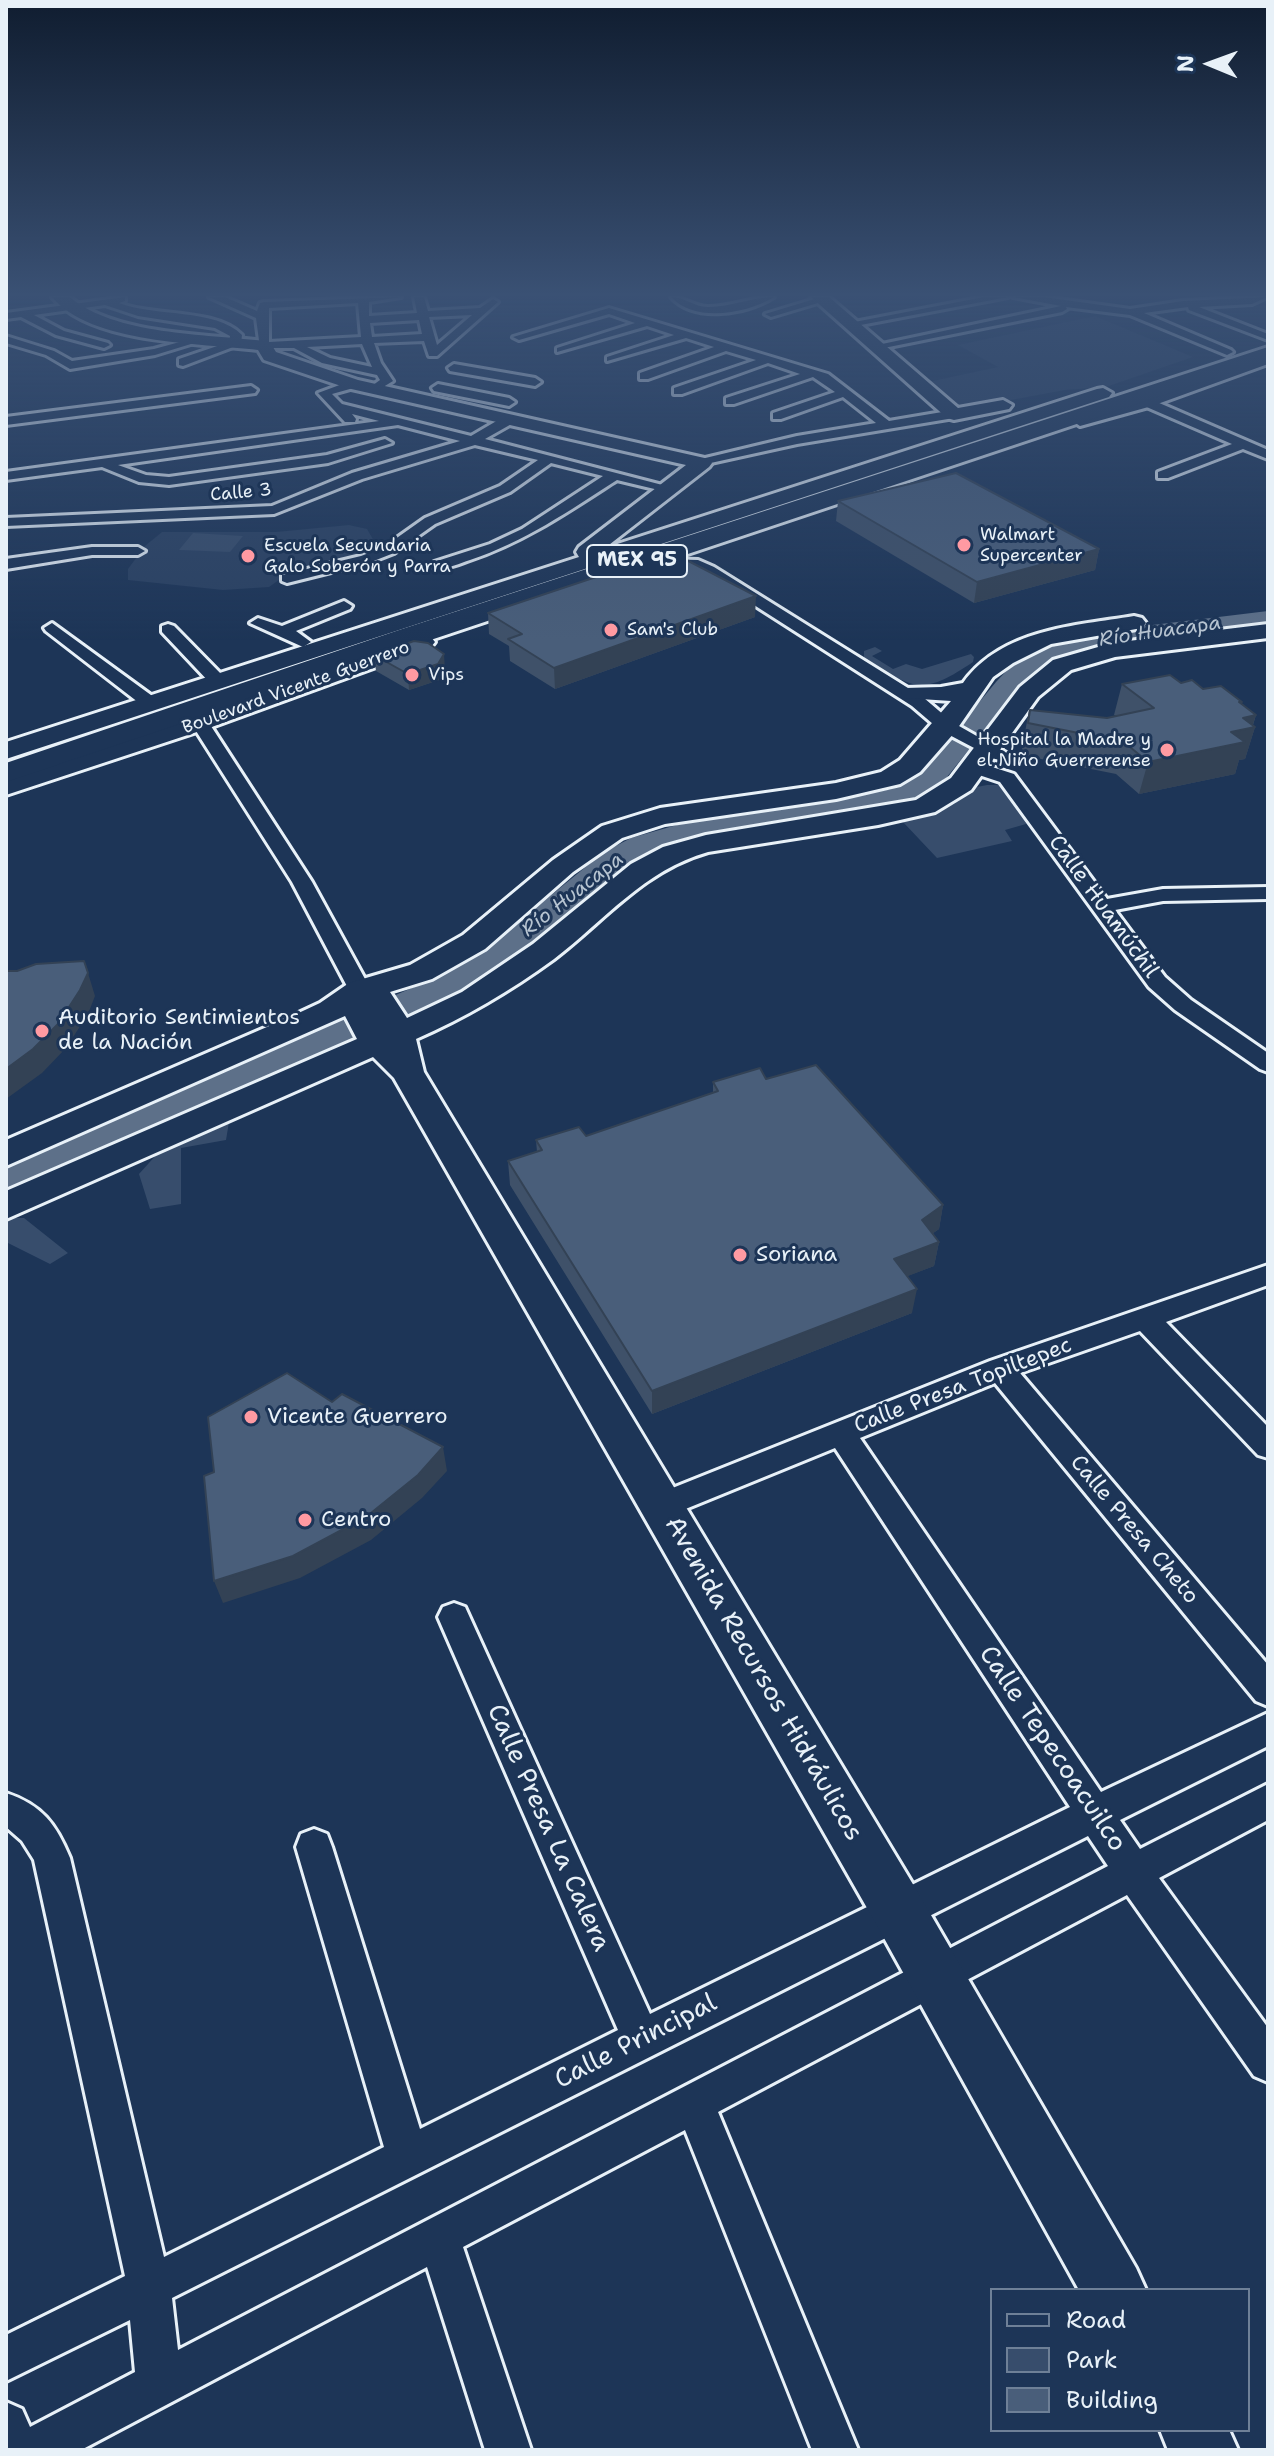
<!DOCTYPE html>
<html>
<head>
<meta charset="utf-8">
<style>
  body { margin:0 }
  #map { position:relative; width:1274px; height:2456px; overflow:hidden; background:#1d3557; font-family:"Shantell Sans",sans-serif }
  canvas { display:block }
  .frame { position:absolute; inset:0; border:8px solid #e8f1f8; pointer-events:none }
  .legend { position:absolute; left:990px; top:2288px; width:260px; height:144px; box-sizing:border-box; background:#1d3557; border:2px solid #6e8097; margin:0; padding:10px 14px; list-style:none; font-size:24px; color:#e8f1f8 }
  .legend li { display:flex; align-items:center; gap:16px; height:40px }
  .legend b { width:40px; border:2px solid #6e8097 }
  .north { position:absolute; left:1170px; top:24px; width:80px; height:80px; -webkit-text-stroke:6px #1d3557; paint-order:stroke; rotate:271deg; font-size:22px; font-weight:700; line-height:32px; text-align:center; color:#e8f1f8 }
  .north::after { content:''; display:block; margin:auto; width:28px; height:36px; background:#e8f1f8; clip-path:polygon(50% 0,100% 100%,50% 72%,0 100%) }
</style>
</head>
<body>
<div id="map">
<canvas width="1274" height="2456"></canvas>
<div class="frame"></div>
<ul class="legend">
<li><b style="height:10px;background:#1d3557"></b>Road</li>
<li><b style="height:22px;background:#374d6c"></b>Park</li>
<li><b style="height:22px;background:#495e7a"></b>Building</li>
</ul>
<div class="north">N</div>
</div>
<script>
const g = document.querySelector('canvas').getContext('2d');
g.lineJoin = 'round';
function fillPath(path, color) {
  g.fillStyle = color;
  g.fill(path, 'evenodd');
}
function trace(path, color, width, dash) {
  g.strokeStyle = color;
  g.lineWidth = width;
  g.lineCap = dash ? 'butt' : 'round';
  g.setLineDash(dash || []);
  g.stroke(path);
}
function label(font, color, halo, rows, align = 'center') {
  g.font = font + ' "Shantell Sans",sans-serif';
  g.lineWidth = 6;
  g.setLineDash([]);
  g.textBaseline = 'middle';
  g.strokeStyle = halo;
  g.fillStyle = color;
  for (const [text, x, y, turn = 0] of rows) {
    g.save();
    g.translate(x, y);
    g.rotate((+turn || 0) * Math.PI / 180);
    g.textAlign = isNaN(turn) ? turn : align;
    if (halo) g.strokeText(text, 0, 0);
    g.fillText(text, 0, 0);
    g.restore();
  }
}
fillPath(new Path2D(`
  M1095,316L1193,357L1106,387L1065,390L957,410L923,383L998,367L958,345Z
  M349,525L367,529L374,541L370,551L283,577L269,587L223,590L128,580V569L145,546L162,532H276Z`), '#2a4162');
fillPath(new Path2D(`
  M193,533L243,536L230,552L179,550Z
  M875,647L882,651L872,656L893,669L906,664L922,669L971,654L974,657L973,662C921,697 914,689 864,658V651Z
  M987,785H999L1022,810L1026,824L1005,830L1012,841L937,858L903,822L954,804L977,787Z
  M230,1116L226,1140L181,1148V1204L150,1209L139,1174L167,1143Z
  M6,1218H24L68,1253L50,1264L6,1242Z`), '#374d6c');
fillPath(new Path2D(`
  M1268,611V625L1103,646L1052,663L1030,677L1014,693L947,777L910,803L701,836L653,850L626,866L502,969L468,988L6,1194V1164L444,974L478,955L604,852L631,838L698,819L892,789L927,765L996,682L1012,665L1033,652L1103,631Z`), '#5d7089');
const street = new Path2D(`
  M125,297V301L119,303C154,317 216,308 242,335L241,344L183,366L179,365V359L229,342L230,336L215,328L138,316L105,305L34,315L64,331L108,343L110,345L104,348L56,335L21,317L6,319V313Z
  M209,297H225L257,311L260,303L264,302L401,297L369,302V316L417,313L414,297H424L428,311L480,308L493,299L498,302L437,356H429L424,341L374,343L381,363L393,381L375,392L369,388L380,380L377,375L322,363L294,348H260L256,318ZM358,303L361,337L269,342V308ZM472,315L437,345L429,317ZM419,320L422,334L372,337L370,323ZM362,344L372,367L330,358L307,347Z
  M671,297C685,297 694,307 708,307C731,307 752,297 774,297C746,314 695,323 671,297Z
  M821,297L828,300L771,317L765,314Z
  M984,297H1008L850,327L844,324Z
  M1013,297H1044L1130,309L1183,301L1267,297L1252,304L1199,307L1268,334V340L1189,310L1188,307L1144,313L1231,350L1233,352L1227,355L1130,315L1066,307L1067,309L1062,312L874,350L868,347L1061,306Z
  M609,308L828,374L889,421L954,410L960,414L954,418L797,444L697,466V460L797,436L876,423L843,397L781,419H773V413L835,392L813,377L734,404H726V398L800,374L768,363L682,394H674V388L756,360L726,351L648,379H640V373L714,347L686,338L607,361V357L674,335L647,326L557,352V348L635,323L609,314L519,340L513,337Z
  M6,336L54,351L72,361L154,349L198,337L204,340L155,355L70,369L46,355L6,343Z
  M454,364L535,378L541,382L535,386L450,371L448,368Z
  M353,380L357,381V387L332,394L342,404L471,436L505,416H515V422L485,439L674,488L667,492L617,480C569,511 524,542 470,560C458,564 445,570 434,568V562L490,544L522,529L603,476L551,463L510,492L435,524L394,553L371,562L287,583L282,581V575L361,556L384,547L425,518L500,486L538,460L475,445L362,479L274,514L6,526V518L272,506L352,473L460,441L398,425L118,465L146,475L169,477L327,455L385,439L392,443L328,463L169,485L139,482L102,467L6,480V472L379,421L352,414L356,419L355,422H345L318,393Z
  M438,384L509,398L515,402L509,406L434,391L432,388Z
  M251,386L257,390L255,393L6,425V417Z
  M1142,399H1150L1268,450V459L1243,449L1168,478H1158V472L1232,444L1142,405Z
  M92,547H138L145,551L138,555H92L6,569V559Z
  M663,559L698,560L714,567L924,698L952,722L1010,755L1001,760L995,759L940,730L912,706L704,573L695,569L658,567V561Z
  M344,601L352,606L350,609L296,631L311,642L303,647L250,623L258,618L282,626Z
  M52,623L155,698L158,702L155,706H143L46,631L44,628Z
  M168,624L174,626L223,676L226,680L223,684H211L162,632V626Z
  M200,718L209,723L312,882L371,990L368,995L360,997L349,990L292,882L191,723Z
  M986,765L1014,774L1107,899L1163,889L1268,887V899L1163,901L1115,910L1165,977L1191,1000L1268,1053V1072L1260,1069L1175,1010L1149,987L1000,782L979,775L977,771Z
  M1268,1265V1285L1166,1322L1268,1427V1458L1258,1455L1140,1331L1020,1373L1268,1665V1706L1256,1701L995,1383L860,1438L1101,1792L1268,1713V1746L1120,1820L1140,1849L1268,1784V1820L1159,1878L1268,2028V2082L1254,2076L1127,1895L718,2112L858,2450H812L685,2130L463,2247L531,2450H485L427,2267L81,2450H6V2402L22,2409L30,2427L135,2372L130,2320L6,2381V2335L125,2276L34,1860L22,1841L6,1827V1793C42,1805 56,1824 70,1858L164,2257L384,2147L296,1847L301,1834L314,1829L327,1834L332,1847L420,2129L618,2030L438,1617L443,1607L454,1603L465,1607L650,2014L1070,1807L835,1448L661,1519L650,1515L646,1506L650,1497L990,1361ZM1088,1836L1108,1866L178,2350L172,2298Z`);
const secondary = new Path2D(`
  M52,297H70C114,335 206,334 264,341L270,342L276,352L358,380L709,459L712,463L709,467L605,548L1097,389L1103,388L1112,393L1109,397L6,759V742L579,557L576,552L579,547L686,465L347,388L264,360L258,350C200,343 91,344 52,297Z
  M811,297H829L958,408L1003,400L1012,405L1009,409L954,420L947,418Z
  M1268,353V364L1152,406L1080,426L1071,420L1073,416L1140,398Z
  M1134,616L1142,618L1146,623L1142,628L1051,644L1013,663L993,677L955,732L920,772L900,784L836,799L665,824L622,838L573,872L485,949L432,979L390,992L407,1018L462,992L533,944L631,864L663,847L706,835L916,800L951,778L1020,687L1053,660L1112,643L1268,624V638L1115,657L1071,670L1038,697L971,790L935,812L878,825L708,852C644,870 605,920 554,959C510,991 466,1017 416,1039L424,1072L917,1891L1136,2268L1146,2290H1079L879,1929L394,1078L373,1057L6,1219V1191L357,1039L345,1016L6,1166V1140L290,1017L320,1003L349,983L410,965L463,935L553,860L602,826L660,808L836,783L881,772L900,760L951,701L905,698L901,693L905,688L941,687L963,683C1002,629 1074,626 1134,616Z
  M423,635L431,637L435,642L431,647L209,728L6,795V778L191,718Z
  M1160,2430H1229L1238,2450H1168Z`);
const highway = new Path2D(`
  M1268,347V360L6,782V763L399,630Z`);
trace(street, '#e8f1f8', 6);
trace(secondary, '#e8f1f8', 6);
trace(highway, '#e8f1f8', 6);
fillPath(street, '#1d3557');
fillPath(secondary, '#1d3557');
fillPath(highway, '#1d3557');
fillPath(new Path2D(`
  M838,501L1099,549L1095,570L974,603L836,521Z
  M488,613L755,617L555,689L510,661L509,646L489,634Z
  M374,655L445,670L439,680L409,690L376,671Z
  M1181,683L1242,702L1241,704L1256,715L1253,725L1255,727L1245,759L1239,760L1235,774L1139,794L1116,774L1021,755L1029,710L1107,718L1116,716L1114,715L1122,684Z
  M766,1079L943,1205L939,1229L933,1233L939,1242L934,1266L907,1276L912,1313L652,1414L510,1185L508,1161L537,1152L536,1140L586,1136L713,1093V1082Z`), '#3f5169');
fillPath(new Path2D(`
  M1099,549L1095,570L974,603L977,582Z
  M756,596L755,617L555,689L554,668Z
  M444,654L445,670L439,680L409,690L408,674Z
  M1239,702H1242L1233,731L1243,718L1256,715L1252,727H1255L1245,759L1239,760L1235,774L1139,794L1148,762Z
  M88,973L95,996L88,1014L66,1048L42,1073L6,1099V1069Z
  M943,1205L939,1229L918,1244L922,1220Z
  M939,1242L934,1266L890,1283L894,1259Z
  M917,1289L912,1313L652,1414V1391Z
  M443,1447L447,1471L422,1498L371,1540L300,1578L223,1603L214,1581Z`), '#334255');
const building = new Path2D(`
  M956,473L1099,549L977,582L838,501Z
  M671,552L756,596L554,668L508,639L522,634L488,613Z
  M414,641L428,643L444,654L438,664L408,674L374,655Z
  M1170,675L1181,683L1192,680L1203,689L1221,686L1242,702H1239L1256,715L1243,718L1255,727L1231,732L1245,742L1148,762L1124,742L1028,723L1030,710L1107,718L1154,708L1122,684Z
  M84,961L88,973L80,990L58,1024L33,1049L6,1069V971H17L36,964Z
  M816,1065L943,1205L922,1220L939,1242L894,1259L917,1289L652,1391L508,1161L542,1150L536,1140L579,1127L586,1136L718,1091L713,1082L760,1068L766,1079Z
  M287,1373L332,1402L342,1394L443,1447L418,1475L366,1517L293,1556L214,1581L204,1476L214,1472L208,1417Z`);
fillPath(building, '#495e7a');
trace(building, '#334255', 2);
const sky = g.createLinearGradient(0, 0, 0, 641);
sky.addColorStop(0, '#101d30');
sky.addColorStop(0.46, '#3a5174');
sky.addColorStop(1, '#3a517400');
g.fillStyle = sky;
g.fillRect(0, 0, 1274, 641);
for (const [x, y, r, color] of [
  [964,545,8,"#ff9aa2"],
  [248,556,8,"#ff9aa2"],
  [611,630,8,"#ff9aa2"],
  [412,675,8,"#ff9aa2"],
  [1167,750,8,"#ff9aa2"],
  [42,1031,8,"#ff9aa2"],
  [740,1255,8,"#ff9aa2"],
  [251,1417,8,"#ff9aa2"],
  [305,1520,8,"#ff9aa2"]
]) {
  const dot = new Path2D();
  dot.arc(x, y, r, 0, 2 * Math.PI);
  g.fillStyle = color;
  g.fill(dot);
  trace(dot, '#1d3557', 3);
}
label('18px', '#e8f1f8', '#1d3557', [
  ["Calle 3",241,493,-5],
  ["Boulevard Vicente Guerrero",296,688,-20]
]);
label('18px', '#e8f1f8', '#1d3557', [
  ["Walmart",980,535],
  ["Supercenter",980,556],
  ["Escuela Secundaria",264,546],
  ["Galo Soberón y Parra",264,567],
  ["Sam's Club",627,630],
  ["Vips",428,675],
  ["Hospital la Madre y",1151,740,"right"],
  ["el Niño Guerrerense",1151,761,"right"]
], 'left');
for (const [x, y, w] of [
  [637,561,100]
]) {
  const box = new Path2D();
  box.roundRect(x - w / 2, y - 16, w, 32, 6);
  g.fillStyle = '#1d3557';
  g.fill(box);
  trace(box, '#e8f1f8', 2);
}
label('bold 20px', '#e8f1f8', null, [
  ["MEX 95",637,561]
]);
label('italic 20px', '#b7c4d1', '#1d3557', [
  ["Río Huacapa",1160,632,-8],
  ["Río Huacapa",573,895,-38]
]);
label('22px', '#e8f1f8', '#1d3557', [
  ["Calle Huamúchil",1103,907,54],
  ["Calle Presa Topiltepec",963,1386,-21],
  ["Calle Presa Cheto",1134,1530,50]
]);
label('22px', '#e8f1f8', '#1d3557', [
  ["Auditorio Sentimientos",58,1018],
  ["de la Nación",58,1043],
  ["Soriana",756,1255],
  ["Vicente Guerrero",267,1417],
  ["Centro",321,1520]
], 'left');
label('26px', '#e8f1f8', '#1d3557', [
  ["Avenida Recursos Hidráulicos",763,1679,60],
  ["Calle Tepecoacuilco",1052,1749,56],
  ["Calle Presa La Calera",548,1828,66],
  ["Calle Principal",636,2042,-27]
]);
</script>
</body>
</html>
